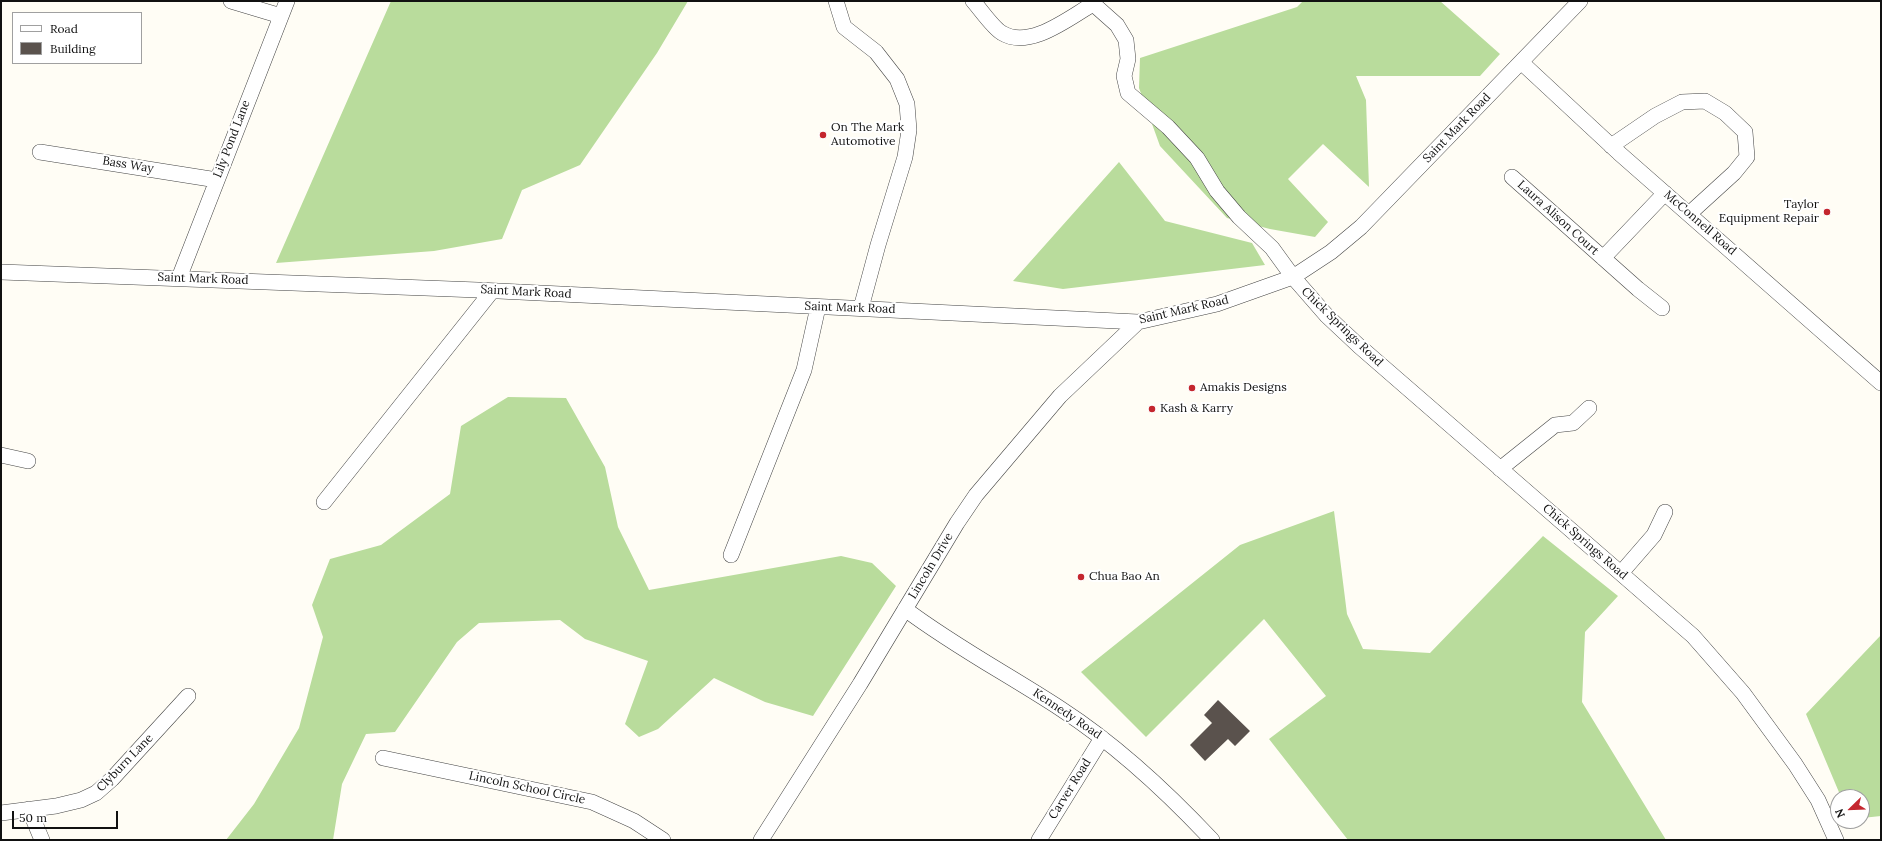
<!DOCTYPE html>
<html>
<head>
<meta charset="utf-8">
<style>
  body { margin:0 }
  #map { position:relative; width:1882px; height:841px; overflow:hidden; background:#fffdf5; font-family:Lora,serif }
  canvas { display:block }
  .frame { position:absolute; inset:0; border:2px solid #111; pointer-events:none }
  .legend { position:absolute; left:12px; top:12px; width:130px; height:52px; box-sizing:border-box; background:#fff; border:1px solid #a0a0a0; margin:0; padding:5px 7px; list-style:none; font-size:12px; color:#111 }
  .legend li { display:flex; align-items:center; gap:8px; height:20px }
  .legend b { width:20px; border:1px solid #a0a0a0 }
  .north { position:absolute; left:1830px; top:789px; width:40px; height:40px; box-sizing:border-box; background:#fff; border:1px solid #a0a0a0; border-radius:50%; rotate:247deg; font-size:11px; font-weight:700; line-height:16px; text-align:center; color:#111 }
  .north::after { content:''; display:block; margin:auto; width:14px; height:18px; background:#c4262e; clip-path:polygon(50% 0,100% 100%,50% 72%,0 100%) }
  .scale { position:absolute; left:12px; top:811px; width:106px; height:18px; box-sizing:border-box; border:2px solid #111; border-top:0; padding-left:5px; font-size:12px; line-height:14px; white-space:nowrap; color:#111; -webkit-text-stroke:3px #fff; paint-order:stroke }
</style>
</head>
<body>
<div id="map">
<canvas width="1882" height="841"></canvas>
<div class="frame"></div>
<ul class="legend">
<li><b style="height:5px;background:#fff"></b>Road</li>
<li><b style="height:11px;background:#5a524d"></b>Building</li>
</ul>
<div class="north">N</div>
<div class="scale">50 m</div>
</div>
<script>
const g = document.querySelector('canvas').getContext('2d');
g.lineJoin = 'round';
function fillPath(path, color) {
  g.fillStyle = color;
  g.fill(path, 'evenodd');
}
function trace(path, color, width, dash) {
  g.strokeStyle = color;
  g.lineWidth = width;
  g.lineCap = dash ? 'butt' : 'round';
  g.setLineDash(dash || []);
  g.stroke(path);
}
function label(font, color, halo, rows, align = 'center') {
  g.font = font + ' Lora,serif';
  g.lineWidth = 4;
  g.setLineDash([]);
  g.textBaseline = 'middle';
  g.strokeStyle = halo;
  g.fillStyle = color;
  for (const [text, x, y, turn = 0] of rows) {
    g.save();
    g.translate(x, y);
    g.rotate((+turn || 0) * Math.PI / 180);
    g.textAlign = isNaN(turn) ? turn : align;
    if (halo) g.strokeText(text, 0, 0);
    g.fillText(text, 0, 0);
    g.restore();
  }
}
fillPath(new Path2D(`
  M391,1H688L657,53L580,165L522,190L502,239L434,251L276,263Z
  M1303,1H1440L1500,54L1480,76H1356L1366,100L1369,187L1323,144L1288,179L1328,222L1315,237L1270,229L1227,218L1160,146L1139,88L1140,58L1297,7Z
  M1119,162L1165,221L1252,243L1265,265L1063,289L1013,281Z
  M508,397L566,398L605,467L618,527L649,590L841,556L872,563L896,586L813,716L765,702L714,678L658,729L639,737L625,724L648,661L585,639L560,620L479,623L457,642L395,732L366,734L342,784L333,840H226L254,804L299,728L323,637L312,605L330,559L381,545L450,494L461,426Z
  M1334,511L1347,614L1363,649L1430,653L1543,536L1618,596L1585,632L1582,702L1666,840H1348L1269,739L1326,696L1264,619L1146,737L1081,672L1240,545Z
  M1881,635V816L1862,818V797H1841L1806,714Z`), '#b9dc9c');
fillPath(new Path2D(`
  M1218,700L1250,731L1235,746L1228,739L1205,761L1190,745L1212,723L1204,715Z`), '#5a524d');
const minor = new Path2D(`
  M231,1L281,16
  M836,1L844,27L876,52L897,79L907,104L909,130L905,157L878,245L861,308
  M973,1C981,10 993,28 1002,33C1030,50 1070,17 1093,4
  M1090,1L1117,25L1126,40L1128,59L1124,76L1128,93L1168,127L1197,158L1217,191L1239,217L1272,248L1293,277L1327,316L1359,346L1693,636L1743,693L1795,764L1818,800L1836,840
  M1521,62L1619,153L1881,383
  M1611,146L1655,116L1682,102L1705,101L1725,113L1745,132L1747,157L1734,173L1689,214
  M40,152L217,180
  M1512,177L1638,289L1662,308
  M1603,258L1665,193
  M1,272L478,290L1138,322L1217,304L1293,277L1331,252L1361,227L1580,1
  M179,278L287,1
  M1,455L28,461
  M1500,469L1555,425L1573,423L1589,408
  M324,502L492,291
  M731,555L804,370L818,307
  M1621,573L1654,535L1665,512
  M905,609C954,646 1009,675 1061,709C1118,746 1166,791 1212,840
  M383,758L592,802L634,821L663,840
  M29,809L42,840
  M1,813L56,806L81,800L96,793L112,779L188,696
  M761,840L860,684L957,523L976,495L1060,396L1138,322
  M1039,840L1102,738`);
trace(minor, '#444', 16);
trace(minor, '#fff', 15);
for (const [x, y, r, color] of [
  [823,135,4,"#c4262e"],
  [1827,212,4,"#c4262e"],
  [1192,388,4,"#c4262e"],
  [1152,409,4,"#c4262e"],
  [1081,577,4,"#c4262e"]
]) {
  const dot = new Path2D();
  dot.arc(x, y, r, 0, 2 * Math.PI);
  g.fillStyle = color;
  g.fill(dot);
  trace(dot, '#fff', 1.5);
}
label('12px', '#111', '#fff', [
  ["On The Mark",831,128],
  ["Automotive",831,142],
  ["Taylor",1819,205,"right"],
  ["Equipment Repair",1819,219,"right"],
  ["Amakis Designs",1200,388],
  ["Kash & Karry",1160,409],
  ["Chua Bao An",1089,577]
], 'left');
label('12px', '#111', '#fff', [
  ["Saint Mark Road",1457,128,-46],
  ["Lily Pond Lane",232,139,-69],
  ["Bass Way",128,165,9],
  ["Laura Alison Court",1558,218,42],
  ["McConnell Road",1700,223,41],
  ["Saint Mark Road",203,279,2],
  ["Saint Mark Road",526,292,3],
  ["Saint Mark Road",850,308,2],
  ["Saint Mark Road",1184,310,-13],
  ["Chick Springs Road",1342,327,44],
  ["Chick Springs Road",1585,542,41],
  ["Lincoln Drive",931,566,-59],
  ["Kennedy Road",1067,714,34],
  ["Clyburn Lane",125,763,-46],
  ["Lincoln School Circle",527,788,12],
  ["Carver Road",1070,789,-58]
]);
</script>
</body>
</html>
